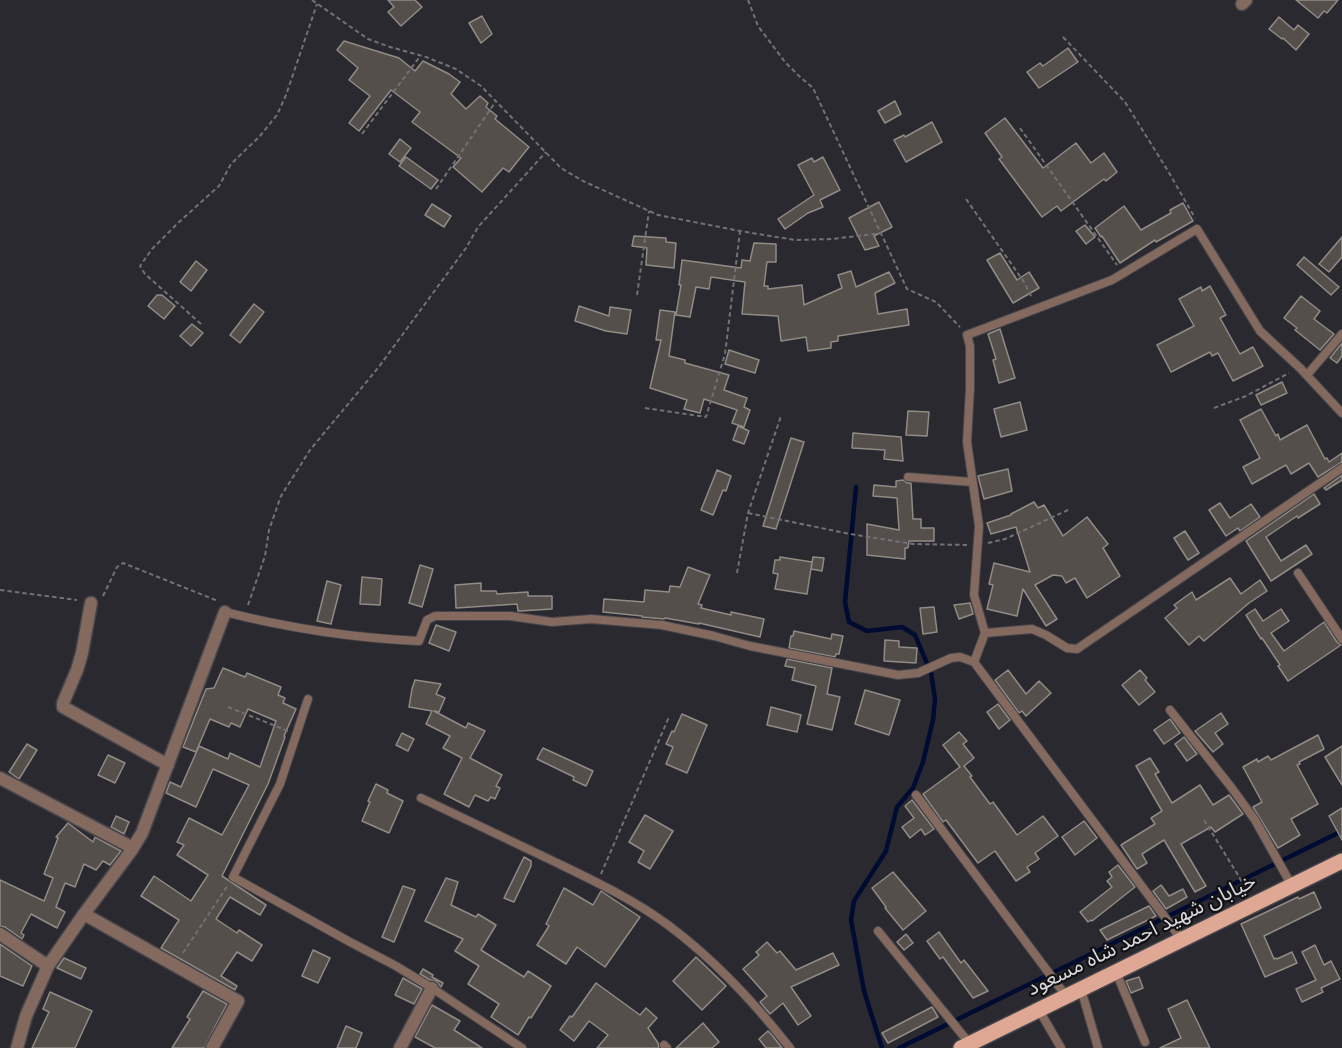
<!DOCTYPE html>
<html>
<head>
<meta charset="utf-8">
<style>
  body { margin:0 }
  canvas { display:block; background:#29292f }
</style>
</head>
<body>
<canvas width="1342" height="1048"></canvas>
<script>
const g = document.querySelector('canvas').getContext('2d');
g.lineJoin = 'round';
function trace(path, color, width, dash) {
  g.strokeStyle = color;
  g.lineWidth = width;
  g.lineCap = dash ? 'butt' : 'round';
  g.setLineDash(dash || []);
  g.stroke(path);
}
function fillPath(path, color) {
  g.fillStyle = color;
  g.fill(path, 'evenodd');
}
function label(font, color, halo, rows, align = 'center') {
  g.font = font + ' "Nunito Sans","Noto Sans Arabic",sans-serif';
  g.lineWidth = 4.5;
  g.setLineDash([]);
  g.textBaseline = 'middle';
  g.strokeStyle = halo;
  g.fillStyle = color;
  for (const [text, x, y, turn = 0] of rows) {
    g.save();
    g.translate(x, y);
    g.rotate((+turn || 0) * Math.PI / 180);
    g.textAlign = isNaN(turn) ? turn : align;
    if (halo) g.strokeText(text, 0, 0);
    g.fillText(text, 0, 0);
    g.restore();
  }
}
trace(new Path2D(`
  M856,487L845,602L849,622L867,631L902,627L915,635L931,673L935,699L933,720L923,762L913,788L897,807L886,851L854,901L851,920L864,991L882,1048
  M899,1048L1342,831`), '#000b32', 4.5);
const building = new Path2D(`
  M388,0H415L422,7L401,26L388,12L394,7Z
  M1296,0H1338L1327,13L1324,11L1318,18Z
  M482,16L492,34L481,43L469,23Z
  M1279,17L1294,30L1298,25L1309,34L1296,50L1283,38L1282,39L1269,29Z
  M344,41L399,58L415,71L423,61L449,74L460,82L451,94L466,109L480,96L488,103L486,107L497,116L495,119L529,147L509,172L503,168L482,192L453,167L461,158L412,122L420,112L391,90L359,131L349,123L370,96L349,80L358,68L337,50Z
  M1068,48L1078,62L1039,88L1027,72L1040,63L1043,66Z
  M895,101L901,114L885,123L878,111Z
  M1005,118L1043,168L1076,143L1091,163L1104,153L1117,172L1106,181L1104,179L1061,211L1057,206L1042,217L999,159L1002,157L985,133Z
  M932,122L942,142L906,162L894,140L904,135L905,137Z
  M400,139L411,148L400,162L389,154Z
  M406,157L438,180L431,189L399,166Z
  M823,157L840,190L820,200L823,207L808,213L785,229L778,219L814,195L798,165L812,158L814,162Z
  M879,202L892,227L874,236L879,246L865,250L849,218Z
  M1183,203L1193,221L1156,242L1155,240L1120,263L1102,236L1101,237L1095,228L1124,206L1141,230L1171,213L1170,210Z
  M432,204L451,216L444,227L425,215Z
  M1085,225L1095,237L1086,244L1076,231Z
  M634,236L666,238V242L676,243L674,268L646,265L647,248L632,246Z
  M1342,237V257L1329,272L1319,264Z
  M754,243L776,244V262H767L764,286H768V289L802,285L804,305L842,288L838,275L851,271L856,287L889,272L895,283L875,293L878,314L907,309L909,325L838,336V341L831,342V348L808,351L806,337L781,341L778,316L742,314L745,282L711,277L709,289L696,287L690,317L676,315L681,285H679L682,260L741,268L742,260L750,261Z
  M1000,253L1017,280L1029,272L1039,288L1013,303L987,260Z
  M1304,257L1339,287L1331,295L1297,265Z
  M196,261L207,270L191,291L180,282Z
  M1210,286L1226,315L1220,318L1240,354L1253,347L1263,366L1233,381L1218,353L1212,356L1210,352L1171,372L1157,345L1194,326L1179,299L1201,287L1202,291Z
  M157,295H162L175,306L164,319L148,306Z
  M1301,296L1320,311L1314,319L1334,334L1320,350L1295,330L1297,328L1284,318Z
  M254,304L264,312L240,343L230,335Z
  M579,306L609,316L610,307L631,310L627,334L606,331L575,321Z
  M660,310L675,312L669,356L685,360V363L729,375L724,390L747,398L744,407L750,410L744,427L732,423L737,410L704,399L700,413L684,409L687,400L650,388L661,340H656Z
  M192,324L203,333L191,346L180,336Z
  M1000,329L1015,378L999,383L993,360L996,359L988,334Z
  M1342,343V356L1337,363L1330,358Z
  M729,350L759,360L755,373L725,364Z
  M1282,382L1287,393L1261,405L1256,395Z
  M1020,402L1027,430L1001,437L994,409Z
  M1261,409L1276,436L1278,434L1280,440L1307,425L1325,459L1327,458L1329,462L1342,453V462L1318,477L1309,463L1291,474L1286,465L1252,484L1243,467L1260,458L1240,420Z
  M908,411L929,412L927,436L906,435Z
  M738,426L749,431L744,444L733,440Z
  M853,433L901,437L903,461L884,459L885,450L852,448Z
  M791,438L804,442L776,529L763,526Z
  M1008,469L1012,491L984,499L978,476Z
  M717,470L731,476L726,491L723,490L713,515L701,510Z
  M1342,475V480L1326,490L1324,488Z
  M903,480L907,483H911L913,519H921V528H934V541H909L908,548H905V559L867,555V524L899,530L897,498L873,496L874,485L896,487V481Z
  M1314,494L1320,504L1298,518L1297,516L1266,537L1281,561L1306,545L1312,554L1271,581L1246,541Z
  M1034,502L1038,508L1044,505L1063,536L1087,517L1108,544L1103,548L1120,576L1087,598L1075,578L1066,583L1062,576L1053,575L1035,585L1057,619L1046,626L1023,589L1017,616L987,609L993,585L989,584L994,563L1030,572L1016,527L991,534L987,523L1011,515V514Z
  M1220,503L1230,518L1251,504L1260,517L1240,531L1238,528L1226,536L1209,510Z
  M1185,531L1199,553L1188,560L1174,538Z
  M780,557L812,562L807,594L775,589L778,574L773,573L775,560H780Z
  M813,557L824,558L822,571L811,569Z
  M420,565L433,569L422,607L409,603Z
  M688,567L710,575L698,604L702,605L701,608L731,615V612L764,619L760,637L699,623V624L665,618L664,619L642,617V616L603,612L604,599L644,602L645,590L669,592L670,586L680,587Z
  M362,577L382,579L380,605L360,604Z
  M1230,578L1241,594L1260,580L1267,591L1249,603L1204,641L1199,636L1189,645L1165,618L1177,608L1174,605L1192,592L1196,600Z
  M327,581L341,585L331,624L317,621Z
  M481,583V591H496L497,594L528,592V596H552V609L520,611H518L517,604L456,608L455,585Z
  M970,603L973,614L959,619L954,605Z
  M934,607L937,632L923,634L920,608Z
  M1255,609L1263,621L1281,609L1289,621L1271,633L1284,651L1324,622L1337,642L1341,645L1288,681L1278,666L1280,665L1262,638L1261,639L1246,615Z
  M436,625L456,632L449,651L429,643Z
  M794,631L831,639L832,634L843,636L839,654H836L835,657L789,648L791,636H793Z
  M885,640L899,641V647L917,648L916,663L884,661Z
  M787,659L832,668L827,694L840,697L832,730L807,724L816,686L792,680L795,668L785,666Z
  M223,668L245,677L247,673L281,687L278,695L285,698L283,703L296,709L284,736L285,737L268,784L222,876L266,905L260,915L230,897L216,919L237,933L239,930L262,945L252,961L237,952L221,976L237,986L235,990L161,948L179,920L141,896L154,876L191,901L208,875L177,855L184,845L177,842L189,818L222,835L249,785L213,769L196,807L166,793L170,782L181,787L199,746L228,759L230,753L260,767L276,721L248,709L240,727L231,723L229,727L210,719L196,752L183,747L206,689L214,688Z
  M1008,670L1026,694L1039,681L1051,693L1026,716L1022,711L1019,713L995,680Z
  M1140,670L1147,678L1145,680L1155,692L1139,705L1122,685Z
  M415,680L441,684L436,694L445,698L439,712L434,711L466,728L468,723L485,731L470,758L502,775L496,786L500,788L495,799L491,797L488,801L475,795L469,807L444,794L462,758L443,748L450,736L426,724L432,711L409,707L412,689Z
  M865,690L900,700L889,735L855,724Z
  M998,704L1010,720L999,729L987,712Z
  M771,707L801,715L797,732L767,725Z
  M1221,713L1228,724L1215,733L1223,744L1213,752L1195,731Z
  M682,714L707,725L687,773L666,764L673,747L666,744L672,731L674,732Z
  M1170,719L1180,733L1164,744L1154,730Z
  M959,732L967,741L963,744L974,758L964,766L972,776L970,777L990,804L993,802L1017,835L1043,816L1058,836L1035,853L1039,859L1027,867L1030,872L1016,881L995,851L978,863L946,820L943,822L923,794L960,767L943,745Z
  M402,733L414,739L408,751L396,745Z
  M1318,735L1324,749L1299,762L1300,764L1297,765L1318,804L1291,819L1300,835L1278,848L1253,807L1262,802L1243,767L1257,759L1258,762L1268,756L1271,760Z
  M1184,737L1197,754L1187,761L1175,744Z
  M27,744L37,750L19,779L9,772Z
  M1342,746V785L1325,757Z
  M543,748L593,771L586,786L573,780L574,777L537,759Z
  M108,755L125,763L115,783L98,775Z
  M1150,758L1159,772L1155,774L1172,803L1200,785L1213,805L1229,795L1243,814L1215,832L1211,827L1181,844L1206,886L1195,892L1164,840L1142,854L1147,863L1137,869L1121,845L1155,824L1151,818L1162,811L1136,766Z
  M376,784L388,790L387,793L403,801L389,833L362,821L370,802L368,801Z
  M912,800L934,829L925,835L921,829L910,838L902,827L914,818L905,806Z
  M1342,808V840L1329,816Z
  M645,815L673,831L650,869L638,862L644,851L629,842Z
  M116,816L129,822L124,834L111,827Z
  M1084,821L1097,838L1075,855L1062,837Z
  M68,823L93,842L95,837L121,851L110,865L103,861L96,870L84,864L75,887L65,883L56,907L65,912L57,928L31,914L21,933L24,935L22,939L5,927L0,926V880L44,901L53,878L44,874L58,838L56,837Z
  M524,857L531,861V866L514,902L504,898Z
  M1118,865L1135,887L1092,921L1091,920L1088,922L1080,912L1112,887L1107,881L1112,877L1109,872Z
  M893,872L926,911L903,930L885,908L886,907L872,888Z
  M446,878L458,882L451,905L476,917L478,914L496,925L481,950L524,977L528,971L551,986L531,1018L529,1017L518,1035L491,1017L499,1004L468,984L479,966L455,951L463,939L425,921Z
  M1161,885L1169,896L1183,889L1187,897L1166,909L1153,891Z
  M403,886L415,890L394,942L382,937Z
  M564,888L593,905L601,891L640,917L605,967L577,947L566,964L537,945L549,926L546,924Z
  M1314,892L1321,908L1264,936L1274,959L1276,958L1277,959L1292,952L1297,963L1265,977L1241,924L1298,897L1299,899Z
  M1149,906L1156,916L1107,940L1100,930Z
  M939,932L961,963L964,960L988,991L973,998L943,957L940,959L927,941Z
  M906,934L913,943L904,950L897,942Z
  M767,942L777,953L780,951L796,970L833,953L839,965L791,987L811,1016L798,1025L783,1003L770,1014L760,1002L767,996L743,969L759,955L756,952Z
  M0,944L32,966L23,986L0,976Z
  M1315,945L1324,965L1331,961L1340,979L1321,988L1323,992L1302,1002L1296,989L1316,980L1302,952Z
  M313,950L330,958L318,983L302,976Z
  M696,957L726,986L702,1010L673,981Z
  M64,958L86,968L81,979L57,968Z
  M423,969L433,975L432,977L443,983L441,987L436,981L430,980L420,974Z
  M1139,977L1143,988L1131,993L1126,981Z
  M403,978L422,989L414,1004L395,995Z
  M596,983L640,1015L646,1008L657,1018L648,1028L658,1043L659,1048H597L608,1035L589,1021L574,1041L560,1030L570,1016L572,1017Z
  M203,991L227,1004L204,1048H172L190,1019L187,1017Z
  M50,992L92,1011L75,1048H32L49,1012L43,1009Z
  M1187,1000L1210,1048H1160L1181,1038L1168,1009Z
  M432,1005L460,1021L454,1030L482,1048H435L415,1037Z
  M932,1007L938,1017L888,1043L882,1033Z
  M703,1023L719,1042L712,1048H676Z
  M346,1026L362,1033L356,1048H337Z
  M768,1031L772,1035L782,1048H766L759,1039Z`);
fillPath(building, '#544f4a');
trace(building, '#918b86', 1.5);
const lane = new Path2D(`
  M1307,375L1342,334
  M908,477L972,482
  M1298,573L1342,639
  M225,612C288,628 353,638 419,641L427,620L435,616H510L552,622L591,619L662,625L714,636L750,646L898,675L918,673L951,658L960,657L974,662
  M985,633L1032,629L1046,635L1067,648L1077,649L1342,468
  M308,699L280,784L233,877L350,942L396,966L432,988L522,1048
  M1170,710L1231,787L1255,820L1292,886
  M916,795L1066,996
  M421,798C465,819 509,840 553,861C592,880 633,899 668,925C715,960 754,1002 790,1048
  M878,931L970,1044
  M1182,940L974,662L985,633L974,595L979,526L967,442L970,388V346L967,335L1112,280L1197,229L1260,331L1300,368L1342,413
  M1116,972L1145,1042
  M1081,989L1098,1048
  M1039,1010L1061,1048
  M664,1045L667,1048`);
const street = new Path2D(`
  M1242,4L1246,0
  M91,603L82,653L77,670L63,703V707L168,765
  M0,778L133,848
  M84,914L238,1001L212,1048
  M0,934L48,966
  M17,1048L26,1016L48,966L84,914L131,851L142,833L225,612
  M400,1048L432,988`);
const primary = new Path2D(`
  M961,1048L1342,861`);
trace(lane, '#45454b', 10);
trace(street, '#45454b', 15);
trace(primary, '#45454b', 18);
trace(new Path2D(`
  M312,0L368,39L390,47L426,57L456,69L481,86L561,168L583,181L658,215L740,231L795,240L832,239L882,233
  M748,0L758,26L785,62L799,76L813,88L907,289L936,302L960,327
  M1063,37L1125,102L1168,171L1195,218
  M1020,128L1117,265
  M362,134L421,55
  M436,189L496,101
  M966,199L1024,282L1032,298
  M637,295L649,211
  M201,324L145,274L140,266L152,249L179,222L219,186L231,164L260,136L277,115L286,95L317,4
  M645,408L706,417L725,354L740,231
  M1214,408L1246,396L1289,373
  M748,513L850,534L913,544L967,545
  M988,543L1005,539L1068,510
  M737,573L748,513L781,416
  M0,590L77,600
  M103,596L117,567L123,563L218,601
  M248,605L265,556L269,530L281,496L310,450L378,368L466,248L478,227L546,152
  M228,707L288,731
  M1204,820L1238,875L1247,892
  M601,874L669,717
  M183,953L228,885`), '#717176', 2, [4.5, 3]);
trace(lane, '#84695f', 8);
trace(street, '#84695f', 12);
trace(primary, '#dfa894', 15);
label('21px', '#d9d9dd', '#121214', [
  ["خیابان شهید احمد شاه مسعود",1142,936,-26]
]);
</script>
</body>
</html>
